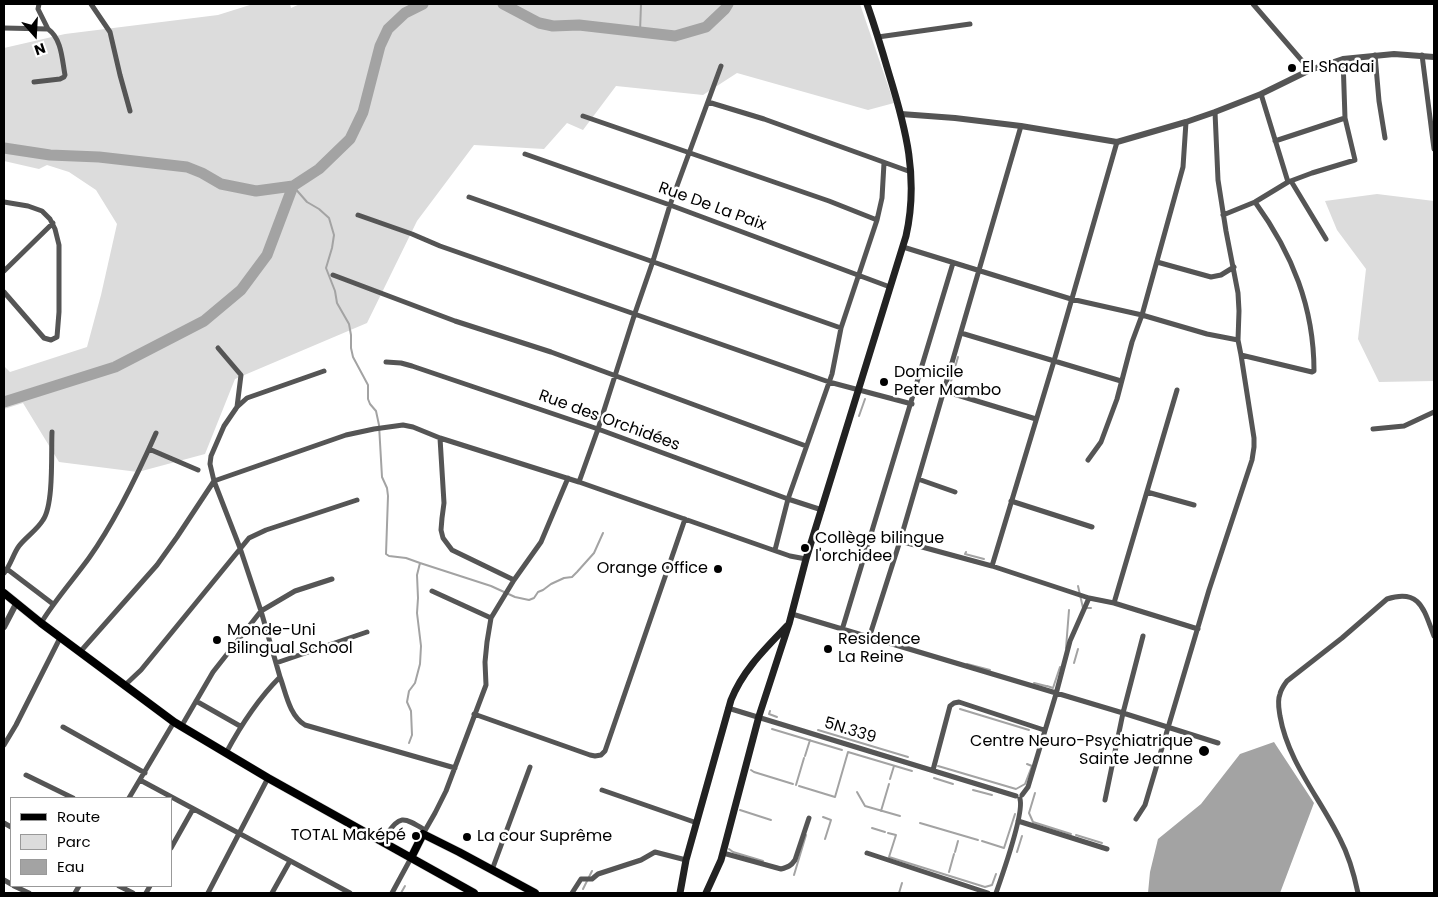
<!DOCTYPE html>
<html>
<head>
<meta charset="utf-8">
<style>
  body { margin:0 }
  #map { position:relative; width:1438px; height:897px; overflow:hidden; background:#fff; font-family:Poppins,sans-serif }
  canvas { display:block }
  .frame { position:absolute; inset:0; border:5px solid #000; pointer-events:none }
  .legend { position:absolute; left:10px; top:797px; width:162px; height:90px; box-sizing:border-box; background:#fff; border:1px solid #999; margin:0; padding:6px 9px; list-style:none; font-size:15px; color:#000 }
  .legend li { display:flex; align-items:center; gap:10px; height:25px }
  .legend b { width:25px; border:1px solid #999 }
  .north { position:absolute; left:10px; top:10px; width:50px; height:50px; -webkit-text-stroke:4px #fff; paint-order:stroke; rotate:161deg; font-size:14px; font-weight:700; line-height:20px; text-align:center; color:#000 }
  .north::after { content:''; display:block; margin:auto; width:18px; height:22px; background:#000; clip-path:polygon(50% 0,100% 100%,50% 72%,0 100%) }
</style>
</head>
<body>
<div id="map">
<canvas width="1438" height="897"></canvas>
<div class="frame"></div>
<ul class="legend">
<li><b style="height:6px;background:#000"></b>Route</li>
<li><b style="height:14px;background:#dcdcdc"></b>Parc</li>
<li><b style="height:14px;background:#a3a3a3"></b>Eau</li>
</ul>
<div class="north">N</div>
</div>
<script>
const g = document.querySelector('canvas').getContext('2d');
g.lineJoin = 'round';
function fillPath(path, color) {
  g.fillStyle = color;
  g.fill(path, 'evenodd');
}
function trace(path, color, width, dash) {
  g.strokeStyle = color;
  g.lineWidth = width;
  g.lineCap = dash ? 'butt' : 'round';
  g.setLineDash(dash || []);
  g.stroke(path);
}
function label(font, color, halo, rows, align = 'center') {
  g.font = font + ' Poppins,sans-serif';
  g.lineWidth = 5;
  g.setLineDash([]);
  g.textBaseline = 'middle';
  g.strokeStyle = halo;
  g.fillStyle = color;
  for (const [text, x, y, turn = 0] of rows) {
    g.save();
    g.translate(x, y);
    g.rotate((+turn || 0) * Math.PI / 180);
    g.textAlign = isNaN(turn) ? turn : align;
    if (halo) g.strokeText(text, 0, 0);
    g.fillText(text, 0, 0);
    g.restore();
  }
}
fillPath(new Path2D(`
  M253,4H290L291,8L300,4H860L894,103L868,110L737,73L703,95L616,86L583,130L567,123L544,149L474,145L417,221L367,323L235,379L205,454L138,472L59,462L23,403L4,409V366L10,372L87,347L101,295L117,224L96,190L69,172L47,165L39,169L4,161V48L65,34L218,15Z
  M1377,194L1434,201V381L1379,382L1358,339L1366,269L1337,230L1325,201Z`), '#dcdcdc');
fillPath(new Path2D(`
  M1274,742L1314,803L1280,893H1148L1150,872L1158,839L1201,804L1240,754Z`), '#a3a3a3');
trace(new Path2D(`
  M640,32L641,4
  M293,186L307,202L319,209L329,218L334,235L332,248L326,268L335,291L337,303L349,324L351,335V348L353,357L368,385V399L370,404L376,411L379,425L382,477L387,488L388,496L386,554L389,556L406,558L420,563L417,575L418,598L417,613L421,646L420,664L415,683L409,691L407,702L411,711L412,735L409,743
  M958,357L950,385L954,391L962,394
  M859,416L865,399
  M966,552L965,554L984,559
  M420,563L491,586L515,597L529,600L534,598L538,592L543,590L551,584L564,578L572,577L577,572L594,553L603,533
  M1078,586L1083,608H1091
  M1066,648L1069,610
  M1074,663L1078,649
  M967,664L990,670
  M1034,683L1046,686
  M1047,686L1053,688L1060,667
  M960,709L1029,730
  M770,711L769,714L777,717
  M772,729L842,750
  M818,730L908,757
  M805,756L810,740
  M938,766L1016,789L1025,784L1032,766L1027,764
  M751,770L754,772L793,784
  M934,778L953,784
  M890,779L894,766
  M796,785L804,758
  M799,786L835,797L848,752L912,771
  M973,790L992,795
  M857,792L865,806L900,816
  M1035,793L1029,813L1033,822L1071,834
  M740,810L771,820
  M881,811L889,784
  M823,817L831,820L825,839
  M920,823L978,840
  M872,828L885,832
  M888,833L896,835L889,857L985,887L992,885L996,874
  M1076,835L1102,843
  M982,841L1004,848L1015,814
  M729,849L733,852L763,861
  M955,852L958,841
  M1017,852L1022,836
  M949,872L954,854
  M794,875L806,835
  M583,889L592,871
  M401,893L405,886
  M899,893L902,883`), '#a3a3a3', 2);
trace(new Path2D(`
  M503,4L539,23L553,26L579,25L675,36L706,27L725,9L728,4
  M4,148L50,155L99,157L187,167L202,173L221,184L256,191L293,186L319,169L350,139L363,112L380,46L388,29L405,13L423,4
  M4,402L115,367L204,321L241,290L267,255L293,186`), '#a3a3a3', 11);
const primary = new Path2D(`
  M4,593L41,623L174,722L268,778L474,893
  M411,858L423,834L459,852L535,893`);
trace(primary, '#dbdbdb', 9);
trace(new Path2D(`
  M39,4L38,9L48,29
  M91,4L110,32L120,75L130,111
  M1253,4L1310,70
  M4,28L48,29C62,39 62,60 65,75L64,77L60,79L34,82
  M878,37L970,24
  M1375,55L1379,101L1385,138
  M1422,55L1434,149
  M1261,94L1288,182
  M708,102L764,119L911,172
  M583,116L829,201L877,220L841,328L832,374L788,499L775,550
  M1275,141L1345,118
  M525,154L670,205L890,287
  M1291,181L1326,239
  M469,197L841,328
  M4,202L28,206L42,211L50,219L55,229L59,245V312L57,337L51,340L44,338L4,292
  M358,215L412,234L440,246L829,382L912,404
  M1223,215L1255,202L1288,182L1312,173L1355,160L1345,118L1343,59
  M877,220L882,198L884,163
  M903,247L1071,299L1142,315L1207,334L1238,340
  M1157,262L1211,277L1221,275L1234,267
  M4,271L53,223
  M333,275L455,321L551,352L806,446
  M961,333L1121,381
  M218,348L241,375L237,407
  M1241,355L1312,372L1314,371C1314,307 1292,253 1255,202
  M386,362L401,363L412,366L598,429L788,499L822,510
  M944,391L1036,419
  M1373,429L1404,426L1434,412
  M440,438L444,503L442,518L441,530L443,538L452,550L514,580
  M149,449L198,470
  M1088,460L1101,442L1117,399L1132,342L1142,315L1183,167L1186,122
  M918,479L955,492
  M579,482L598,429L635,313L653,261L670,205L721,66
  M1147,492L1194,505
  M1011,501L1092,527
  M900,541L992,566L1089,598L1114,603L1198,629
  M992,566L1054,361L1117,142
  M7,569L53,604
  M4,573C11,565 13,554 19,546C26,537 37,530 43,520C54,504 51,453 52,432
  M432,591L491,618
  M1114,603L1177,390
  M792,614L1123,713L1218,743
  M41,623C55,600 73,580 89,558C116,520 137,476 156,433
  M842,630L953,263
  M869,638L900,541L1021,126
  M80,652L157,565L177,537L214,481L346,435L374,429L403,425L413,427L440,438L579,482L790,556L806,559
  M276,663L367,632
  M280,677C286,693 289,715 305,725L455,768
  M124,686L141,670L249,538L266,530L357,500
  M196,701L240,726
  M728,708L1016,796
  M474,714L590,755L595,756L601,755L605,751L685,519
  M63,727L145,773
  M181,727L213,672L261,611L295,591L332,579
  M4,745L16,725L60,638
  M226,753C241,725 257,700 280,677L261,611L240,548L214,481L210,464L211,456L224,426L237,407L247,398L324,371
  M933,770L950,706L954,703L959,702L1044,730
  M26,775L73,798
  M140,780L350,893
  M602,790L697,823
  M1022,795L1028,787L1056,694L1070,641L1089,598
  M129,798L174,722
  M1105,800L1123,713L1143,636
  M1136,819L1145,805L1209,590L1252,460L1254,447V438L1241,355L1238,340L1239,311L1238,293L1226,231L1218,180L1215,112
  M1018,821L1107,849
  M4,823L11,827
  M423,834L435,813L446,791L486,685L485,662L487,642L491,618L514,580L541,542L568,478
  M381,841C400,818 398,813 425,830
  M171,848L193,809
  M723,853L781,869C788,867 791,866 795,860L809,818
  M867,853L988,893
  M492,870L530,767
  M4,880L11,884
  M14,886L29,893
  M119,886L133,893
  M75,893L79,886
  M146,893L150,886
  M208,893L268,778
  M272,893L290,861
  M392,893L411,858
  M572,893L581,879H592L598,874L641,860L655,852L686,860
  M996,893C1002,876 1024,813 1020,799
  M1358,893C1354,874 1349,856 1340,839C1320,798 1288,762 1280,716C1279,709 1277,701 1280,694C1281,689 1284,685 1287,681L1342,638L1387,599C1421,588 1424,611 1434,636`), '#555', 5);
trace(new Path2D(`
  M901,114L955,118L1021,126L1117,142L1186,122L1215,112L1261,94L1310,70L1343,59L1394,54L1434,57
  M4,627L16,604`), '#555', 6);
trace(new Path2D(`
  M680,893L686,860L731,700C743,670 765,649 787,626
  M706,893L721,860L759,716L789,624L806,559L906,236C919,178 906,129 889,74C882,50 875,27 867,4`), '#222', 7);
trace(primary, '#000', 8);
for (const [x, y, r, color] of [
  [1292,68,5,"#000"],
  [884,382,5,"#000"],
  [805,548,5,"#000"],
  [718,569,5,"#000"],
  [217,640,5,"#000"],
  [828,649,5,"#000"],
  [1204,751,6,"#000"],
  [416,836,5,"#000"],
  [467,837,5,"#000"]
]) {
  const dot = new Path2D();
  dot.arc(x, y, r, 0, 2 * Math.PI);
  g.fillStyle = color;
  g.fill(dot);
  trace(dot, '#fff', 2);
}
label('16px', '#000', '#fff', [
  ["El Shadai",1302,68],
  ["Domicile",894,373],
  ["Peter Mambo",894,391],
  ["Collège bilingue",815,539],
  ["l'orchidee",815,557],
  ["Orange Office",708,569,"right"],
  ["Monde-Uni",227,631],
  ["Bilingual School",227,649],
  ["Residence",838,640],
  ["La Reine",838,658],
  ["Centre Neuro-Psychiatrique",1193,742,"right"],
  ["Sainte Jeanne",1193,760,"right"],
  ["TOTAL Maképé",406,836,"right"],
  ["La cour Suprême",477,837]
], 'left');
label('16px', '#000', '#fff', [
  ["Rue De La Paix",712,207,20],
  ["Rue des Orchidées",609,421,20],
  ["5N.339",850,731,17]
]);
</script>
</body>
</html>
